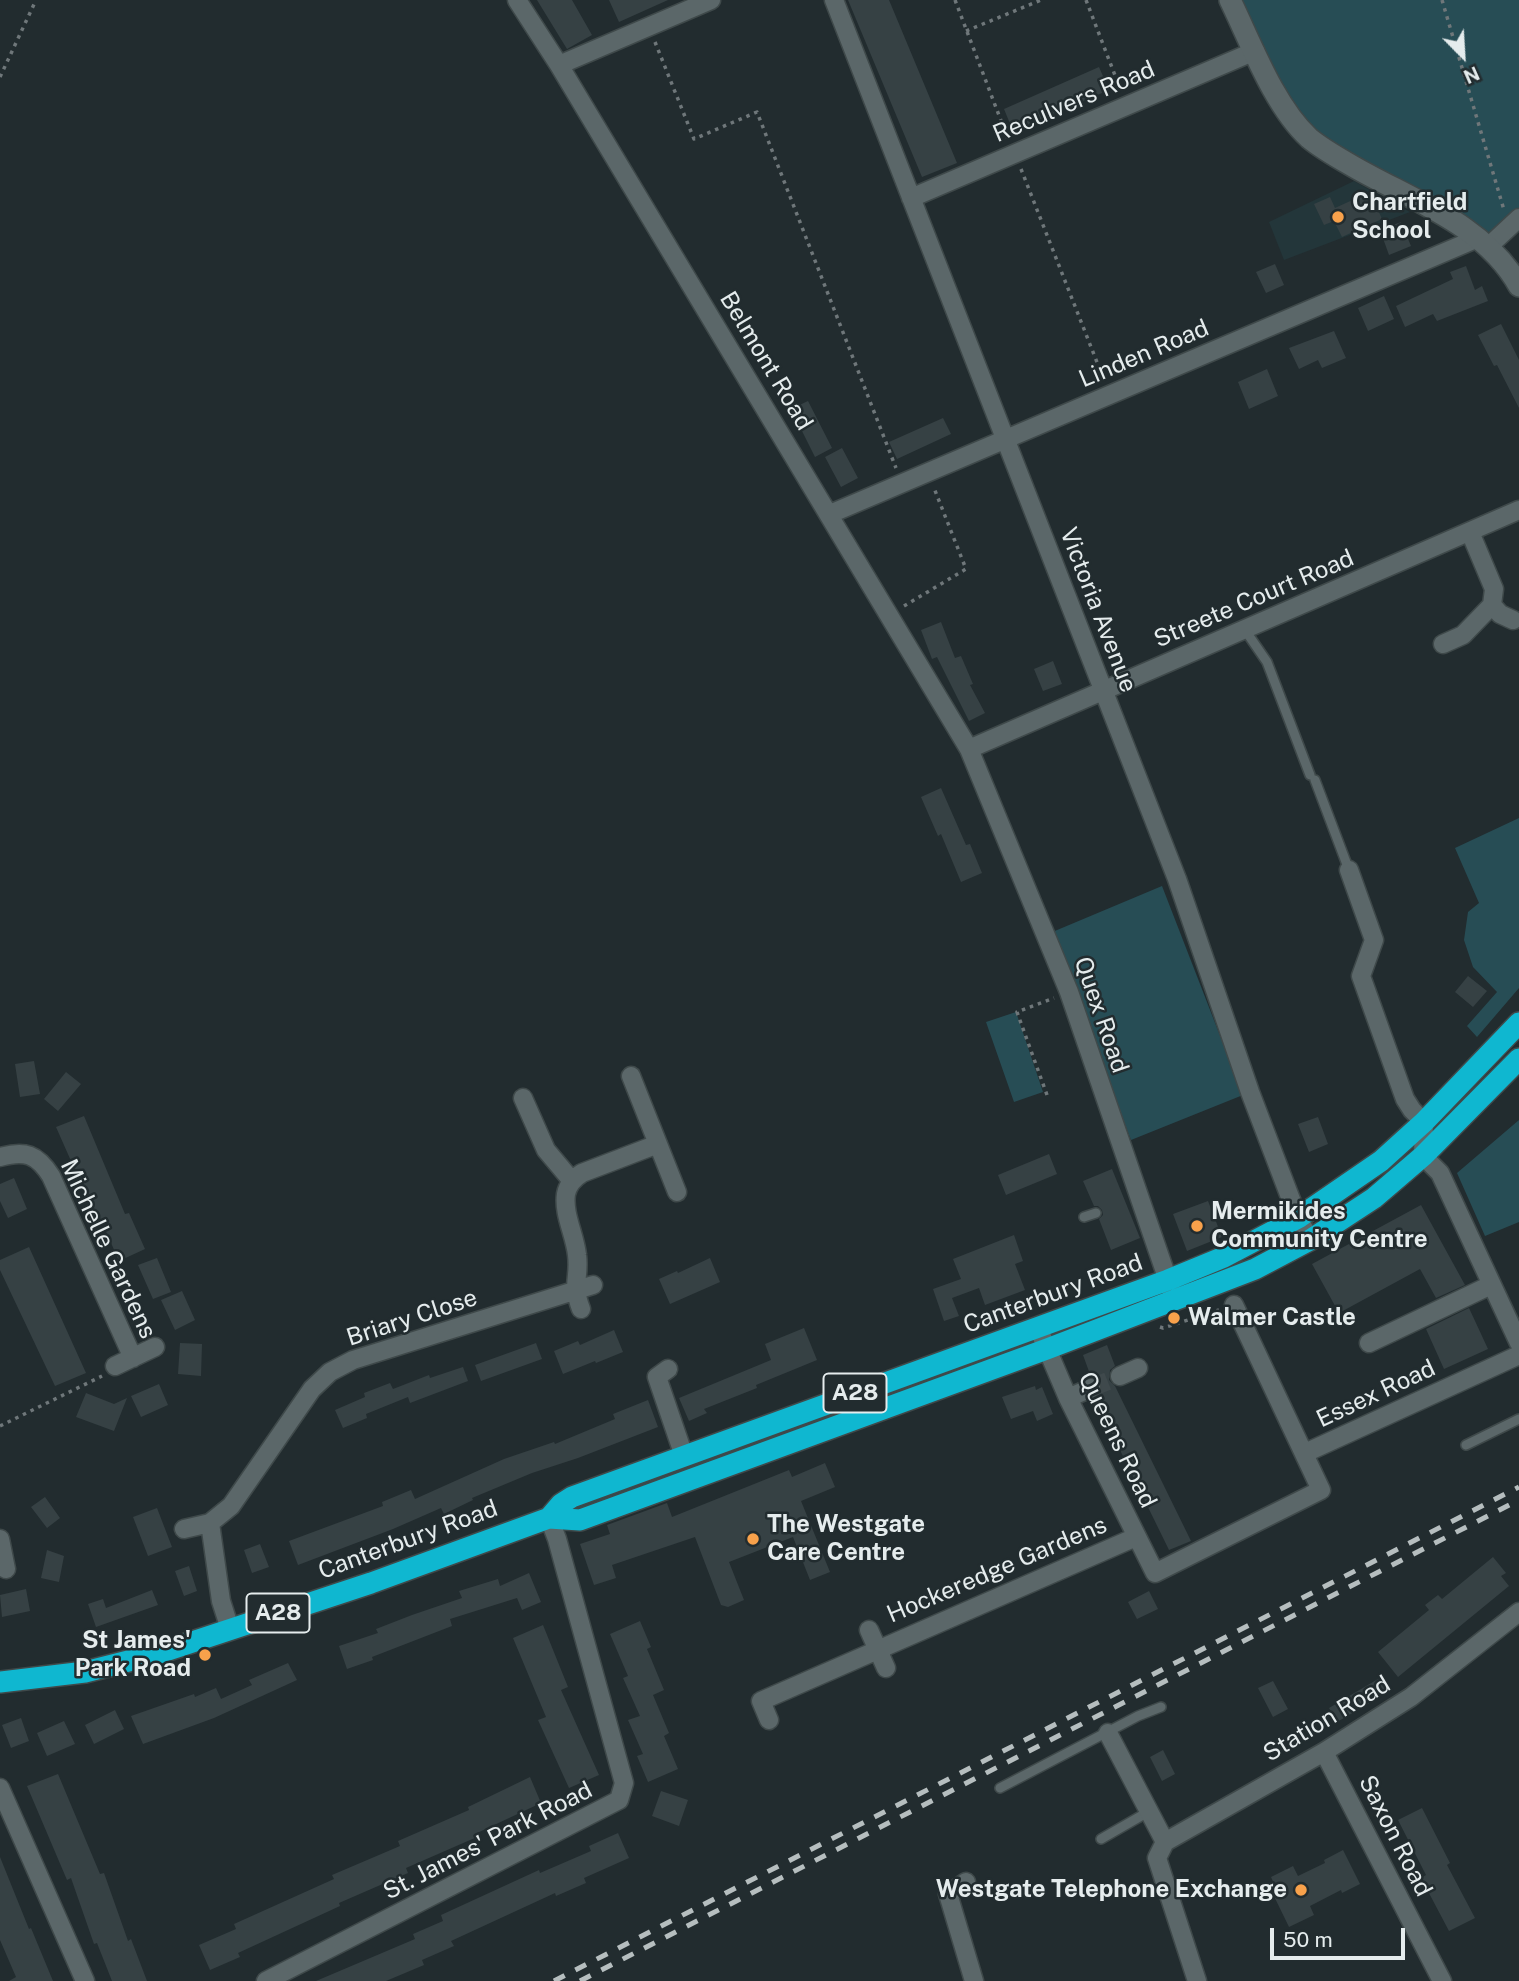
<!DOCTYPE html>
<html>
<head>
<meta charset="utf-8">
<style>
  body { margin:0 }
  #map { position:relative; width:1519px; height:1981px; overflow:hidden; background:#222c2f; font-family:"Public Sans",sans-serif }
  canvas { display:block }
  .north { position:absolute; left:1428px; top:21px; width:70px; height:70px; -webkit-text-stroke:5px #222c2f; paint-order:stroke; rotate:156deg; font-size:19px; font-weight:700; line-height:28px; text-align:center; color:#e5eced }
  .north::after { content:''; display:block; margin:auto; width:24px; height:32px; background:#e5eced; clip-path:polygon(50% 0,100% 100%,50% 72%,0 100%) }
  .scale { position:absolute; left:1270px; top:1928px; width:135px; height:32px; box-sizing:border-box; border:4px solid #e5eced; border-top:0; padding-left:9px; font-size:21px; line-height:24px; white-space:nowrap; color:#e5eced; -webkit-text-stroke:5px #222c2f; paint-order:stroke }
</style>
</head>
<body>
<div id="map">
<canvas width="1519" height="1981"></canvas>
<div class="north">N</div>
<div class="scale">50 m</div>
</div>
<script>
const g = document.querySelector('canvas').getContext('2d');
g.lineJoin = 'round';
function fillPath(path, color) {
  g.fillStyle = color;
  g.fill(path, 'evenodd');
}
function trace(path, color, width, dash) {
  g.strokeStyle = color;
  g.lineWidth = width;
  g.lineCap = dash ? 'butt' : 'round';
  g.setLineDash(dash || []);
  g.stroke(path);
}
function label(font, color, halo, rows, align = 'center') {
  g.font = font + ' "Public Sans",sans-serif';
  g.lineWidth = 5;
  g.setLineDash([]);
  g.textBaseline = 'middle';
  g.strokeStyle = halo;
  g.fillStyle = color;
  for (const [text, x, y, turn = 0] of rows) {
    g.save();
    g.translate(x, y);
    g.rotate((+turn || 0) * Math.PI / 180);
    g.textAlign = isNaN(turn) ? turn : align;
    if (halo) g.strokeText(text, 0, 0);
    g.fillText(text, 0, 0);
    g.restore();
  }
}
fillPath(new Path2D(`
  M1354,181L1410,212L1284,260L1269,222Z`), '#23363a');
fillPath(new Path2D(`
  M1230,0H1519V218L1489,246L1309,138Z
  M1519,818V988L1477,1037L1467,1026L1497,992L1473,967L1464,940L1468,912L1479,903L1455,848Z
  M1162,886L1243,1095L1131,1140L1050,933Z
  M1016,1012L1043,1092L1014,1102L986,1022Z
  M1519,1120V1222L1485,1236L1457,1173Z
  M1019,1344L1022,1345V1349L806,1428L803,1426L805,1422Z
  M787,1428L789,1435L577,1511L574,1505Z`), '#274d55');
fillPath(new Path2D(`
  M537,0H572L592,35L567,49Z
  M609,0H668L619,22Z
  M848,0H889L957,163L922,177Z
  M1099,67L1109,90L1013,131L1004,109Z
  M1370,192L1382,219L1342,237L1334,221L1324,225L1314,204L1330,197L1335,208Z
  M1401,222L1411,246L1389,255L1380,230Z
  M1275,264L1284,285L1266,293L1256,272Z
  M1466,266L1475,290L1482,286L1488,301L1437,321L1433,314L1405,327L1396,306L1453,279L1450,272Z
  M1384,296L1394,319L1368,331L1358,308Z
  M1501,324L1519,360V408L1497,365L1494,366L1478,335Z
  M1334,331L1346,358L1322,368L1318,360L1299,369L1289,348Z
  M1267,369L1278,396L1249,409L1238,382Z
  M808,401L832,448L815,457L791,409Z
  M943,418L951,434L897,459L889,442Z
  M842,448L858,478L841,487L825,457Z
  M941,622L955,658L961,656L973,684L970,685L985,713L969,721L937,657L932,659L921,630Z
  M1053,661L1062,684L1043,691L1034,669Z
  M941,788L966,845L970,844L982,873L961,882L941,834L938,836L921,797Z
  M1468,976L1487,991L1473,1007L1455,992Z
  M34,1061L40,1094L20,1097L15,1064Z
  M66,1072L81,1084L58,1111L44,1099Z
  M84,1116L125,1214L129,1213L145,1249L119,1261L97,1211L94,1213L56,1127Z
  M1318,1117L1328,1144L1309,1152L1298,1124Z
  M1049,1154L1057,1174L1006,1195L998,1175Z
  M1112,1169L1140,1238L1111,1250L1099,1219L1103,1215L1102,1210L1098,1206H1094L1083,1181Z
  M14,1178L27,1209L8,1218L0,1201V1184Z
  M1208,1201L1222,1237L1187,1251L1173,1214Z
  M1421,1205L1465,1285L1436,1298L1420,1269L1339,1313L1312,1264Z
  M1014,1235L1023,1261L1015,1264L1025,1290L985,1305L979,1288L952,1298L959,1316L944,1321L933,1289L961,1279L953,1259Z
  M29,1247L86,1373L55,1386L0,1270V1260Z
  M157,1258L171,1292L153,1299L138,1265Z
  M710,1258L720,1282L670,1304L659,1279L677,1271L678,1273Z
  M182,1291L195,1320L175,1330L161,1300Z
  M1469,1308L1488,1349L1444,1369L1426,1329Z
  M804,1328L817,1360L756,1385L757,1388L704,1409L707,1413L689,1421L679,1398L771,1360L765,1344Z
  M614,1330L623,1352L596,1363L595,1361L563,1374L554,1351L578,1341L580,1345Z
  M180,1343L202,1344L201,1376L178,1374Z
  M536,1343L542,1359L481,1381L475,1365Z
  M1107,1345L1115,1366L1110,1370L1109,1380L1115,1386L1191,1541L1169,1550L1095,1399L1100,1394L1102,1384L1097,1379L1091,1377L1083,1355Z
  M463,1367L468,1381L410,1403L408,1397L366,1414L367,1418L343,1428L335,1410L365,1397L364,1393L390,1383L393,1389L429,1375L430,1378Z
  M159,1384L168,1405L141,1417L131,1396Z
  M1035,1386L1036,1390L1042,1387L1053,1414L1037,1421L1033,1411L1011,1419L1002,1397Z
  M86,1393L114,1404L127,1398L114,1431L76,1417Z
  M648,1400L658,1427L578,1458L532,1473L472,1498L473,1500L444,1514L441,1508L393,1529L298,1565L289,1541L383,1506L382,1502L411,1490L415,1499L504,1459L554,1442L555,1444L615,1419L613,1414Z
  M825,1463L835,1487L801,1501L830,1572L810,1580L793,1537L729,1562L744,1600L728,1607L721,1605L695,1537L612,1565L616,1578L594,1585L580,1544L610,1534L607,1525L667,1503L672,1517L789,1470L792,1477Z
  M45,1497L60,1518L47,1528L31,1507Z
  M157,1508L172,1547L148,1556L133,1517Z
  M260,1544L269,1567L252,1573L244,1550Z
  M47,1550L64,1556L59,1582L41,1578Z
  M1493,1557L1506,1573L1501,1576L1509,1586L1398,1677L1378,1652L1429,1610L1425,1605L1438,1595L1442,1599Z
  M189,1566L197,1591L184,1596L175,1571Z
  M529,1573L541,1602L522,1610L517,1598L450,1619L452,1626L372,1657L373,1660L347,1669L339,1646L378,1633L376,1629L412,1615L462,1598L459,1591L498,1579L500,1586Z
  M26,1589L30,1611L2,1617L0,1595Z
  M152,1590L158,1605L96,1627L88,1604L103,1599L106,1608Z
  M1149,1591L1158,1609L1137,1619L1128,1602Z
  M640,1621L651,1647L647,1649L664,1690L653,1695L669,1733L664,1736L678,1769L648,1782L637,1756L643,1754L628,1720L640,1716L623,1678L628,1676L610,1634Z
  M543,1625L568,1687L561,1690L599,1775L569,1788L538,1720L546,1717L513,1638Z
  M288,1663L297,1680L214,1718L143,1744L131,1716L194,1694L195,1697L216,1688L221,1699L252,1685L249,1680Z
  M1383,1676L1392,1690L1337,1722L1329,1708Z
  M1273,1681L1288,1709L1273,1717L1258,1688Z
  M115,1710L124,1729L94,1744L85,1725Z
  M21,1718L29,1741L11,1748L2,1725Z
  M64,1721L75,1744L47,1756L37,1733Z
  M1163,1750L1175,1774L1162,1781L1150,1757Z
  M58,1774L100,1874L104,1873L128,1941L131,1939L147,1981H112L97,1943L94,1944L71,1878L67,1880L27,1786Z
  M530,1777L541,1803L475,1834L477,1837L406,1868L408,1873L339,1903L340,1906L238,1953L240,1957L210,1970L199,1945L236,1929L234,1924L334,1879L332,1875L400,1846L398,1841L469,1810L468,1807Z
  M661,1791L688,1800L679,1826L652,1816Z
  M1422,1808L1450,1863L1447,1865L1475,1918L1449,1931L1421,1878L1426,1875L1398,1820Z
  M618,1833L629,1858L584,1878L586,1883L556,1896L555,1893L451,1941L454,1946L422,1960L424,1965L386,1981H316L415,1939L413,1934L443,1921L441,1915L539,1870L540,1873L591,1851L589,1846Z
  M1343,1850L1360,1884L1342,1893L1341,1890L1310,1906L1314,1915L1289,1927L1270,1888L1275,1886L1271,1877L1293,1866L1298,1876L1325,1863L1324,1860Z
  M0,1857L29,1929L31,1928L53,1981H9L16,1977L0,1940Z`), '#364144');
trace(new Path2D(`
  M1091,1388L1120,1376`), '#3f494c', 18, [18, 9]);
const lane = new Path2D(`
  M1245,630L1267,662L1310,775
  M1315,780L1349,870
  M1084,1217L1096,1213
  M1466,1445L1519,1419
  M1000,1788L1138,1716L1161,1707
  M1101,1839L1148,1812`);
const street = new Path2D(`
  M517,0L559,65L969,749L1069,992L1172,1292
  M834,0L1177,879L1250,1092L1298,1218L1310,1240
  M559,65L711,0
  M911,198L1255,51
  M1489,246L1519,218
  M830,514L1478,238
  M1492,605L1500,614L1513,620
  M1443,644L1463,635L1492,605L1494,589L1470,532
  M969,749L1519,510
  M1349,870L1374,940L1361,976L1405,1099L1412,1110L1424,1122L1423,1156L1440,1173L1519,1343
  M631,1076L677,1192
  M523,1098L546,1150L572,1181
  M0,1157C25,1150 37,1154 51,1176L133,1358
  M581,1309C571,1283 580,1278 577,1255C575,1235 563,1214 566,1194C568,1184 574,1178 582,1173L658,1144
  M1042,1337L1068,1398L1155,1573L1321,1490L1234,1305
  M1369,1343L1491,1285
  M115,1366L155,1347
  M668,1369L657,1377L684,1456
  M1120,1376L1138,1368
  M1068,1398L1091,1388
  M1305,1453L1519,1355
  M184,1529L210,1523
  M0,1539L6,1569
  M230,1629L221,1601L210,1523L231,1506L312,1389L330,1372L353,1360L593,1285
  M869,1630L886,1668
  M769,1720L761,1701L1136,1537
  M1108,1733L1165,1842
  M1324,1752L1442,1981
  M0,1788L85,1981
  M966,1882L948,1894L974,1981
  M266,1981L619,1800L624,1783L557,1539L549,1518
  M1197,1981L1157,1858L1165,1842L1324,1752L1411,1697L1519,1612`);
const secondary = new Path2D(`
  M1230,0C1251,43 1274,106 1309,138C1321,148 1335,156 1349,164C1408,199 1484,223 1519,286`);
const highway = new Path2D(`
  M549,1518L580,1520L1047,1349L1255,1269L1310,1240L1374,1198L1423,1156L1519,1059
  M0,1682L85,1672L156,1654L371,1583L549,1518L561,1504L572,1497L1168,1280L1224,1257L1298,1218L1381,1161L1424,1122L1519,1023`);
trace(lane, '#3f494a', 12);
trace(street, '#3f494a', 21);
trace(secondary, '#3f494a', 24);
trace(highway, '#3f494a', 24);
trace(new Path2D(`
  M955,0L1008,139
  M1086,0L1121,91
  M1442,0L1504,210
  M966,31L1041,0
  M655,42L694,139L757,112L896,468
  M0,77L36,0
  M1021,169L1104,380
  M904,606L966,569L934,488
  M1047,1095L1017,1012L1054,998
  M1160,1327L1163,1328L1219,1310
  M0,1426L102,1376`), '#6f777a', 3.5, [3.5, 5]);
trace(lane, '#5b6769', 9);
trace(street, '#5b6769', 18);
trace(secondary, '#5b6769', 21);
trace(highway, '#0fb7d0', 21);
trace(new Path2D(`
  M554,1981L1519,1487
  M580,1981L1519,1500`), '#b6bebf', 5, [12, 12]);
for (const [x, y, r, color] of [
  [1338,217,7,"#f8a14b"],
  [1197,1226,7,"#f8a14b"],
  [1174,1318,7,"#f8a14b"],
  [753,1539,7,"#f8a14b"],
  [205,1655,7,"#f8a14b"],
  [1301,1890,7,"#f8a14b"]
]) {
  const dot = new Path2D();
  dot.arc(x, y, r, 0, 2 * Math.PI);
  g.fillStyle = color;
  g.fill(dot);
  trace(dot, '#222c2f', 2.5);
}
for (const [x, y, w] of [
  [855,1393,63],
  [278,1613,63]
]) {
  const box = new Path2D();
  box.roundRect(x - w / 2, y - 19.5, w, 39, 5);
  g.fillStyle = '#222c2f';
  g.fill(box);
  trace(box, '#e5eced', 2);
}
label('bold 23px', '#e5eced', null, [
  ["A28",855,1393],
  ["A28",278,1613]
]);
label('24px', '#e5eced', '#222c2f', [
  ["Reculvers Road",1074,102,-23],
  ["Linden Road",1144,354,-23],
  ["Belmont Road",766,361,59],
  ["Streete Court Road",1254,599,-23],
  ["Victoria Avenue",1098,610,69],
  ["Quex Road",1101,1015,71],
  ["Michelle Gardens",108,1249,65],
  ["Canterbury Road",1053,1294,-20],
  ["Briary Close",412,1318,-18],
  ["Essex Road",1376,1394,-25],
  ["Queens Road",1117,1440,64],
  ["Canterbury Road",408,1540,-20],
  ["Hockeredge Gardens",997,1570,-23],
  ["Station Road",1327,1719,-31],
  ["Saxon Road",1395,1836,63],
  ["St. James' Park Road",488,1841,-27]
]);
label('bold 24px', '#e5eced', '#222c2f', [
  ["Chartfield",1352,203],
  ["School",1352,231],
  ["Mermikides",1211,1212],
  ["Community Centre",1211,1240],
  ["Walmer Castle",1188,1318],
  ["The Westgate",767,1525],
  ["Care Centre",767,1553],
  ["St James'",191,1641,"right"],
  ["Park Road",191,1669,"right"],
  ["Westgate Telephone Exchange",1287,1890,"right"]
], 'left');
</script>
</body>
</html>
